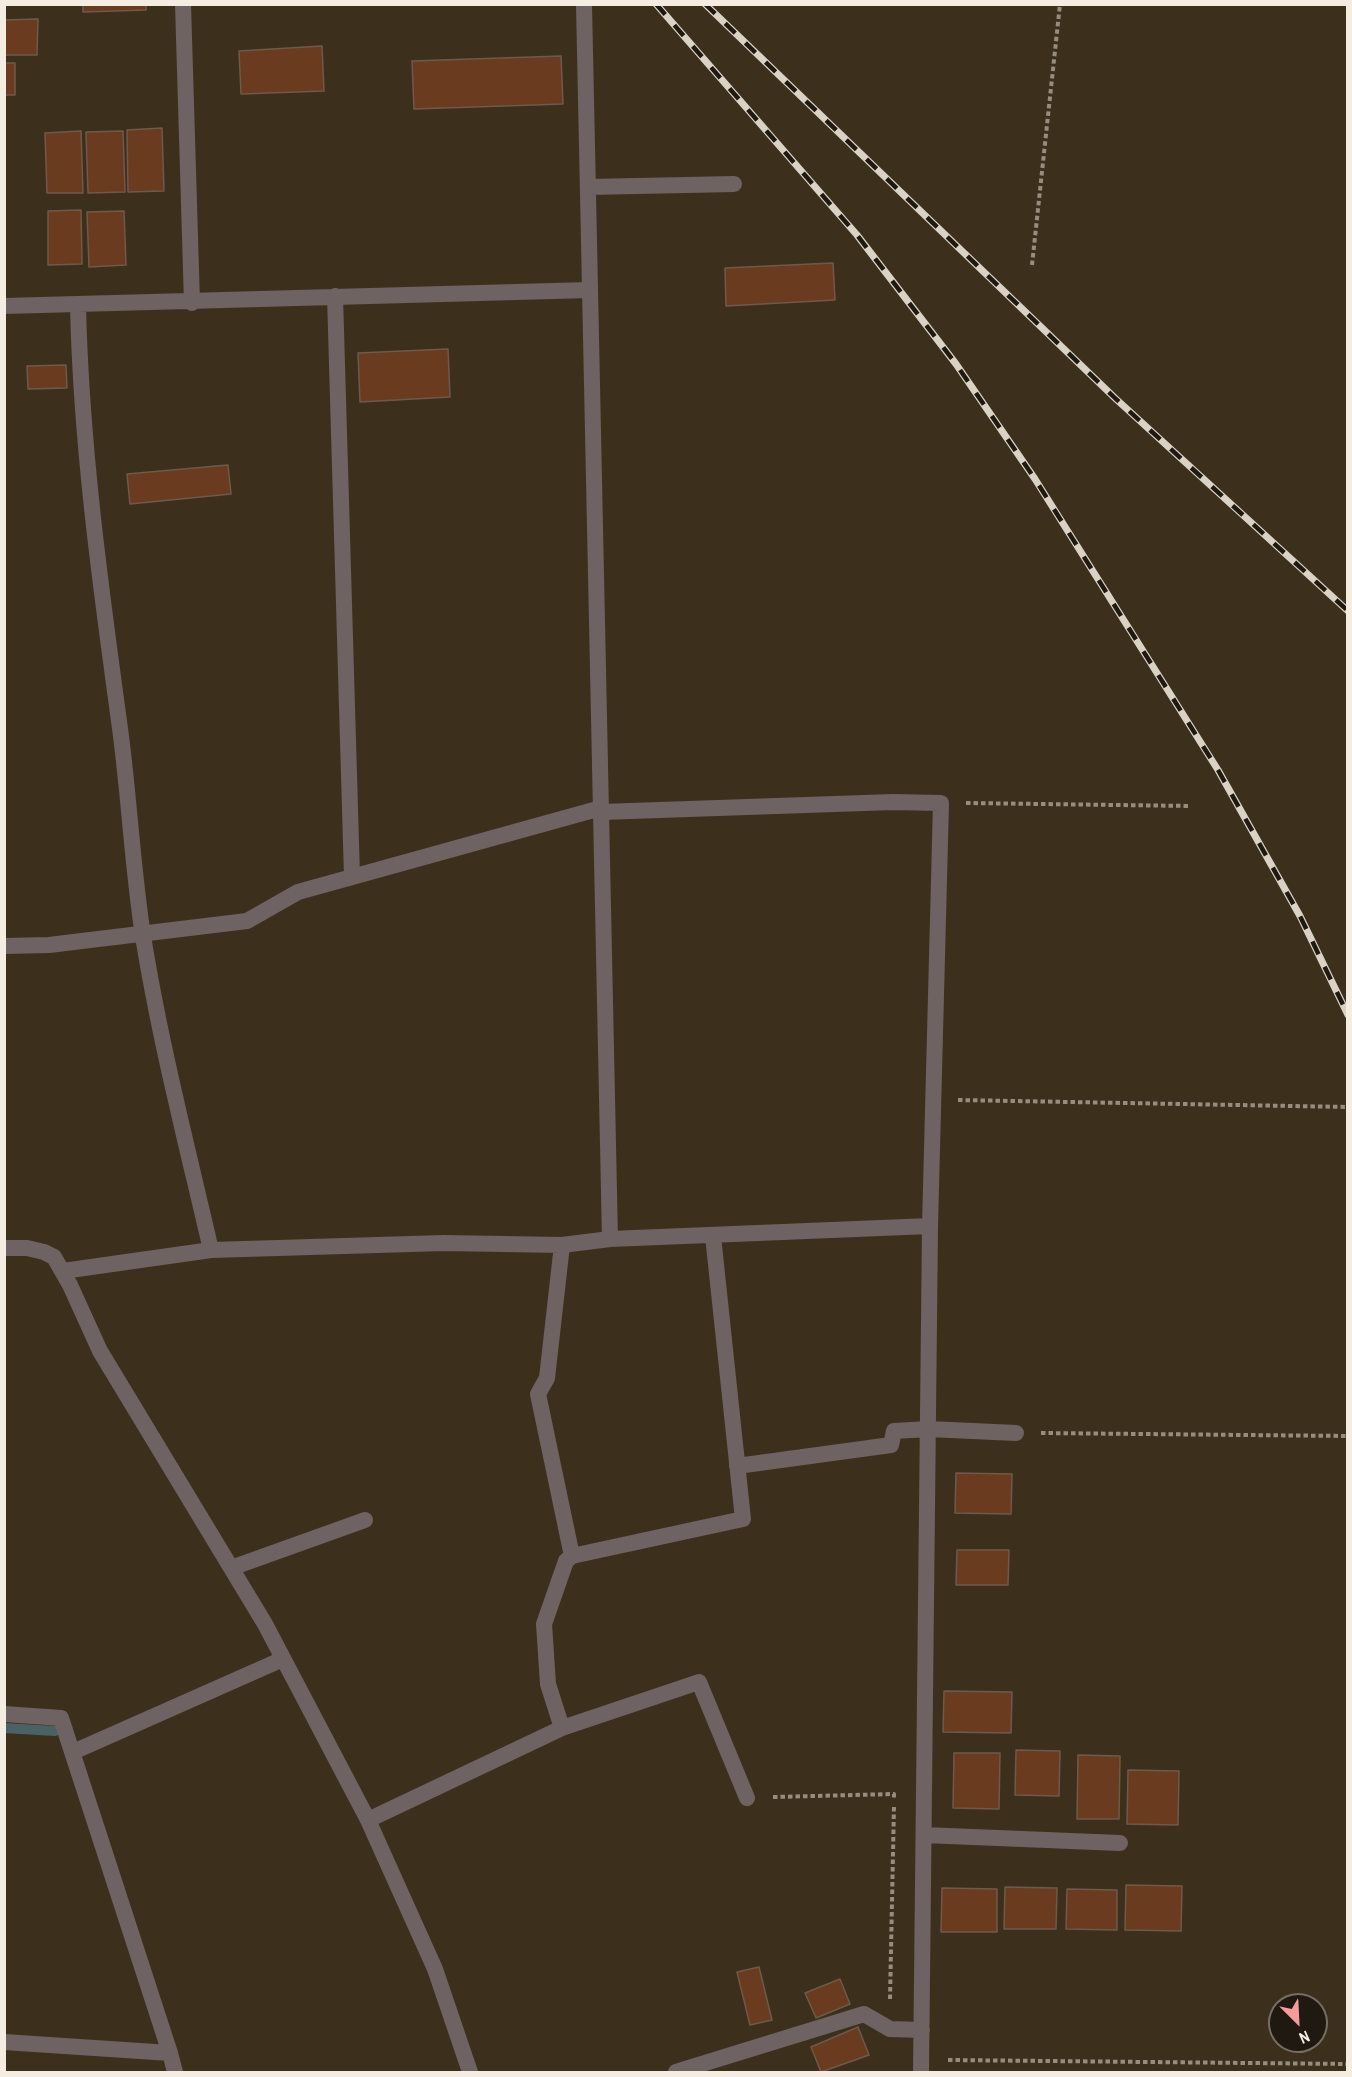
<!DOCTYPE html>
<html>
<head>
<meta charset="utf-8">
<style>
  body { margin:0 }
  #map { position:relative; width:1352px; height:2077px; overflow:hidden; background:#3c301d; font-family:"Archivo Narrow",sans-serif }
  canvas { display:block }
  .frame { position:absolute; inset:0; border:6px solid #f5ede1; pointer-events:none }
  .north { position:absolute; left:1268px; top:1993px; width:60px; height:60px; box-sizing:border-box; background:#1f1911; border:2px solid #756e64; border-radius:50%; rotate:156deg; font-size:16px; font-weight:700; line-height:24px; text-align:center; color:#f5ede1 }
  .north::after { content:''; display:block; margin:auto; width:21px; height:27px; background:#f59b9b; clip-path:polygon(50% 0,100% 100%,50% 72%,0 100%) }
</style>
</head>
<body>
<div id="map">
<canvas width="1352" height="2077"></canvas>
<div class="frame"></div>
<div class="north">N</div>
</div>
<script>
const g = document.querySelector('canvas').getContext('2d');
g.lineJoin = 'round';
function trace(path, color, width, dash) {
  g.strokeStyle = color;
  g.lineWidth = width;
  g.lineCap = dash ? 'butt' : 'round';
  g.setLineDash(dash || []);
  g.stroke(path);
}
function fillPath(path, color) {
  g.fillStyle = color;
  g.fill(path, 'evenodd');
}
trace(new Path2D(`
  M4,1728L55,1731`), '#4a6166', 10);
const building = new Path2D(`
  M83,4H146V10L83,12Z
  M38,19L37,55H4V20Z
  M322,46L324,91L241,94L239,51Z
  M561,56L563,104L414,109L412,61Z
  M4,63H15V95H4Z
  M162,128L164,191L128,192L127,130Z
  M81,131L83,193H47L45,133Z
  M123,131L125,192L88,193L86,132Z
  M81,210L82,264L48,265V211Z
  M124,211L126,265L89,267L87,212Z
  M833,263L835,300L726,306L725,268Z
  M448,349L450,397L360,402L358,353Z
  M66,365L67,388L28,389L27,366Z
  M228,465L231,494L130,504L127,474Z
  M956,1473L1012,1474L1011,1514L955,1513Z
  M957,1550H1009L1008,1585H956Z
  M944,1691L1012,1692L1011,1733L943,1732Z
  M1016,1750L1060,1751L1059,1796L1015,1795Z
  M954,1753H1000L999,1809L953,1808Z
  M1078,1755L1120,1756L1119,1819H1077Z
  M1128,1770L1179,1771L1178,1825L1127,1824Z
  M1126,1885L1182,1886L1181,1931L1125,1930Z
  M1005,1887L1057,1888L1056,1929H1004Z
  M942,1888L997,1889V1932H941Z
  M1067,1889L1117,1890V1930L1066,1929Z
  M759,1967L772,2020L750,2025L737,1972Z
  M840,1979L850,2004L816,2018L805,1993Z
  M858,2027L869,2055L821,2072L811,2047Z`);
fillPath(building, '#6a3b1e');
trace(building, '#6f594c', 1.5);
trace(new Path2D(`
  M1032,265L1060,4
  M966,803L1190,806
  M958,1100L1348,1107
  M1041,1433L1348,1436
  M773,1797L894,1794V1798
  M890,1999L894,1805
  M948,2060L1348,2064`), '#978d7e', 4, [4.5, 3]);
trace(new Path2D(`
  M73,1752L283,1659`), '#6e6263', 16);
trace(new Path2D(`
  M183,4L192,303
  M584,4L610,1239
  M588,187L734,184
  M335,296L352,877
  M78,305C81,444 100,582 119,721C129,792 132,864 143,936C160,1042 187,1146 211,1250
  M4,306L590,290
  M601,812L893,802L941,803L930,1226L921,2072
  M4,946L49,945L247,921L298,892L601,808
  M562,1245L547,1378L538,1394L572,1556L743,1519L713,1236
  M4,1248H27L44,1252L54,1257L70,1285L100,1351L265,1624L368,1820L435,1969L470,2072
  M63,1271L211,1250L444,1243L562,1245L610,1239L930,1226
  M737,1466L891,1445L894,1431L929,1429L1016,1433
  M231,1568L365,1520
  M4,1714L61,1718L170,2053
  M562,1728L699,1682L747,1798
  M368,1820L562,1728L548,1684L544,1624L566,1561L572,1556
  M924,1835L1120,1843
  M4,2042L170,2053L175,2072
  M676,2072L864,2014L890,2029L922,2030`), '#6e6263', 16);
const rail = new Path2D(`
  M656,4L857,235L956,364L1035,479L1218,770L1300,916L1348,1015
  M705,4L1116,399L1348,611`);
trace(rail, '#dad2c5', 7);
trace(rail, '#1f1911', 4.5, [14]);
</script>
</body>
</html>
